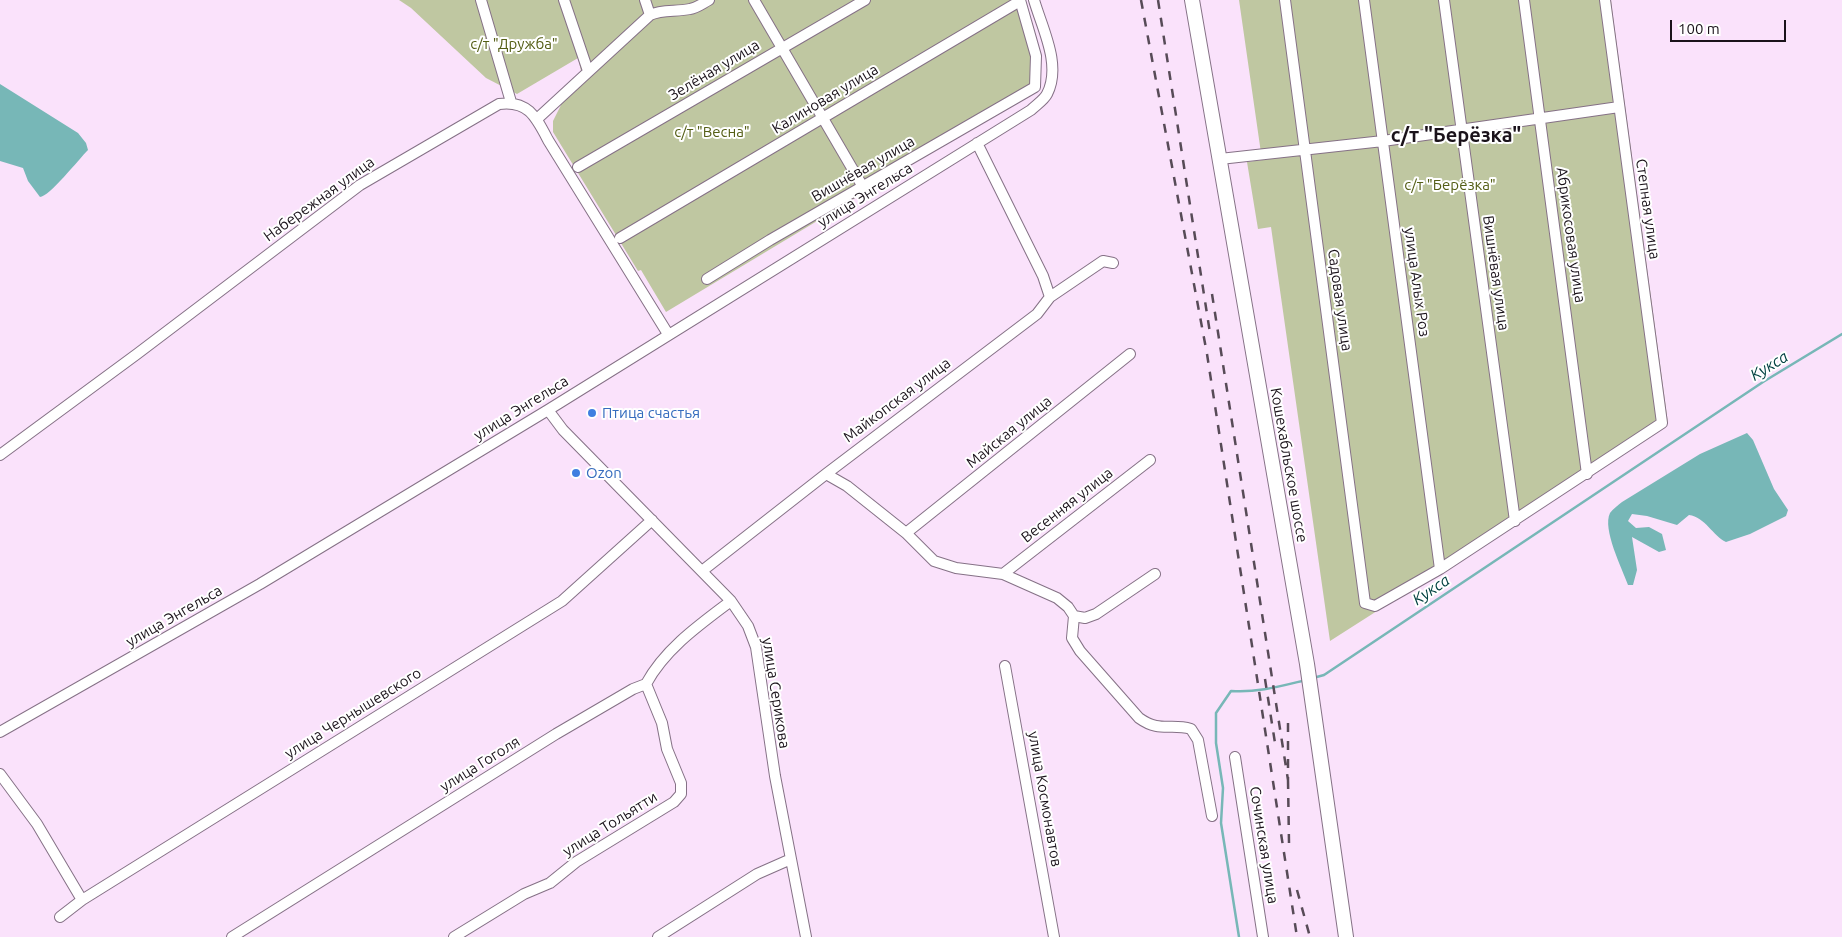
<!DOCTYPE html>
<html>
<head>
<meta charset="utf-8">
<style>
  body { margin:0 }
  #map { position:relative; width:1842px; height:937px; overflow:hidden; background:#fae2fb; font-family:Ubuntu,sans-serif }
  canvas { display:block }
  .scale { position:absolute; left:1670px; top:20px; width:116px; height:22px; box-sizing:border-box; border:2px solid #1a121a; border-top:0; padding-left:6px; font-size:15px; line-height:18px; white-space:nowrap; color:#1a121a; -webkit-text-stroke:4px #fff; paint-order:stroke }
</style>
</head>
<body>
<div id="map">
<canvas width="1842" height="937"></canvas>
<div class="scale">100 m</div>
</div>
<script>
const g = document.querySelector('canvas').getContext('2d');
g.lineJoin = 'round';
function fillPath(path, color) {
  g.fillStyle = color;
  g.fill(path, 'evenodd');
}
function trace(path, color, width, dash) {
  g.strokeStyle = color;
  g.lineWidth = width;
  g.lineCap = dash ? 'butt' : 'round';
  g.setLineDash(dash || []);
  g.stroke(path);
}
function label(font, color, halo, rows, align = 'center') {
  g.font = font + ' Ubuntu,sans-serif';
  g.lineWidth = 4;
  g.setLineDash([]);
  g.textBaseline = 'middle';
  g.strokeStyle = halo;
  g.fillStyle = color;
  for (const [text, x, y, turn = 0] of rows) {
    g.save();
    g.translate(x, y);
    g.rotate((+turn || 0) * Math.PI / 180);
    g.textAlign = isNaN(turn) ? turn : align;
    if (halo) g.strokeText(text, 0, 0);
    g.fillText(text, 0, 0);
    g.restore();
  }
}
fillPath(new Path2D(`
  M399,0H1025C1033,28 1047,59 1038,88L666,312L641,270L638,271L553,132V121L561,105L555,96L581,71L578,58L517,94L486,78L411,8Z
  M1239,0H1611L1612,9L1668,423L1665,427L1330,641L1271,227L1258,229L1247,162L1262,160Z`), '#bfc7a1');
fillPath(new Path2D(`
  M0,84L78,133L86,143L88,150C79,159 49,197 40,197L28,181L23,168L0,161Z
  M1747,433L1753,440L1774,489L1788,510L1786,516L1750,534L1726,542C1713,536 1705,517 1689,515L1677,525L1647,516L1632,514L1628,521L1636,528L1649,527L1662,534L1666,550L1659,552L1632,537L1637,570L1633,585H1628C1622,568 1602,529 1610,513C1613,509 1618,505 1622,502L1700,454Z`), '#77b7b7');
trace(new Path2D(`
  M1313,678L1324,675L1763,382L1842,334
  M1239,937L1221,823L1223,788L1216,743V713L1231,691C1257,693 1281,686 1306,680`), '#77b7b7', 2.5);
const minor = new Path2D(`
  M481,0L511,102
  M564,0L588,71
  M645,0L650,15
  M754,0L863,187
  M1285,0L1365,603L1375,606L1440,569L1662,423L1605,0
  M1364,0L1440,569
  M1444,0L1515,521
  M1524,0L1587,474
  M537,119L650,15C662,9 676,12 690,9C697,8 703,3 709,0
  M977,143L1043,276L1050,297
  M1220,159L1383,141L1619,107
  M578,167L865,0
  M620,238L1020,1
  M707,279L770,240L1035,87L1036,56L1020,0
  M548,410L563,430L731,601L748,626L756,647L775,776L806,937
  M0,455L137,354L360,185L499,104C528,100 536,117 548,140L668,334
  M826,474L847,486L906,533L934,561L956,568L1003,574L1057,598L1068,607L1074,616L1072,638L1080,651L1139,718C1160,733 1170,723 1191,729L1198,740L1212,816
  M906,533L1130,354
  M702,571L826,474L1037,314L1050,297L1103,261L1113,263
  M1003,574L1150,460
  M1074,616L1085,618L1096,614L1155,574
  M1005,666L1054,937
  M0,732L260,584L548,410L1031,110C1036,105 1044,100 1047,94C1062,65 1042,28 1034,0
  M1235,757L1263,937
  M0,774L37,824L82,900
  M60,917L82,900L562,601L652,520
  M232,937L556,734L633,689L646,684C665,649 699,625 731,601
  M454,937L524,894L550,883L576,862L674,802L681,794V783L667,749L662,723L646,684
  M658,937L757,874L791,859`);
const major = new Path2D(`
  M1192,0L1307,664L1346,937`);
trace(minor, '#857186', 12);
trace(major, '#857186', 16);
trace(minor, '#fff', 10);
trace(major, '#fff', 14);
trace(new Path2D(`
  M1141,0L1207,354L1297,937
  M1158,0L1210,333
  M1212,294L1288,780V716
  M1265,679L1275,743
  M1288,780L1289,843
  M1297,890L1310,937`), '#574b57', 2.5, [9, 9]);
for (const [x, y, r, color] of [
  [592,413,5,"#3f7fe0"],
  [576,473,5,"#3f7fe0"]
]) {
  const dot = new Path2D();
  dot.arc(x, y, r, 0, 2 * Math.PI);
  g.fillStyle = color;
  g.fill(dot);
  trace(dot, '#fff', 2);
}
label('15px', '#545e15', '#fff', [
  ["с/т \"Дружба\"",514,44],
  ["с/т \"Весна\"",712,132],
  ["с/т \"Берёзка\"",1450,185]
]);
label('15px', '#1a121a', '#fff', [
  ["Зелёная улица",714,70,-31],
  ["Калиновая улица",825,99,-31],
  ["Вишнёвая улица",863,169,-30],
  ["улица Энгельса",865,195,-32],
  ["Набережная улица",319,199,-36],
  ["Степная улица",1648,209,82],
  ["Абрикосовая улица",1571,235,82],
  ["Вишнёвая улица",1496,273,82],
  ["улица Алых Роз",1417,282,82],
  ["Садовая улица",1340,300,82],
  ["Майкопская улица",897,400,-37],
  ["улица Энгельса",521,408,-32],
  ["Майская улица",1009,432,-39],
  ["Кошехабльское шоссе",1289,465,80],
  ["Весенняя улица",1067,505,-38],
  ["улица Энгельса",174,616,-30],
  ["улица Серикова",776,693,81],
  ["улица Чернышевского",353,713,-32],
  ["улица Гоголя",480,764,-32],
  ["улица Космонавтов",1045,799,80],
  ["улица Тольятти",610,824,-32],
  ["Сочинская улица",1264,845,81]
]);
label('15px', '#366cbe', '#fff', [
  ["Птица счастья",602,413],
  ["Ozon",586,473]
], 'left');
label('italic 16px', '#004040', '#fff', [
  ["Кукса",1769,366,-32],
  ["Кукса",1431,590,-34]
]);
label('bold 20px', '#1a121a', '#fff', [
  ["с/т \"Берёзка\"",1456,135]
]);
</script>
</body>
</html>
